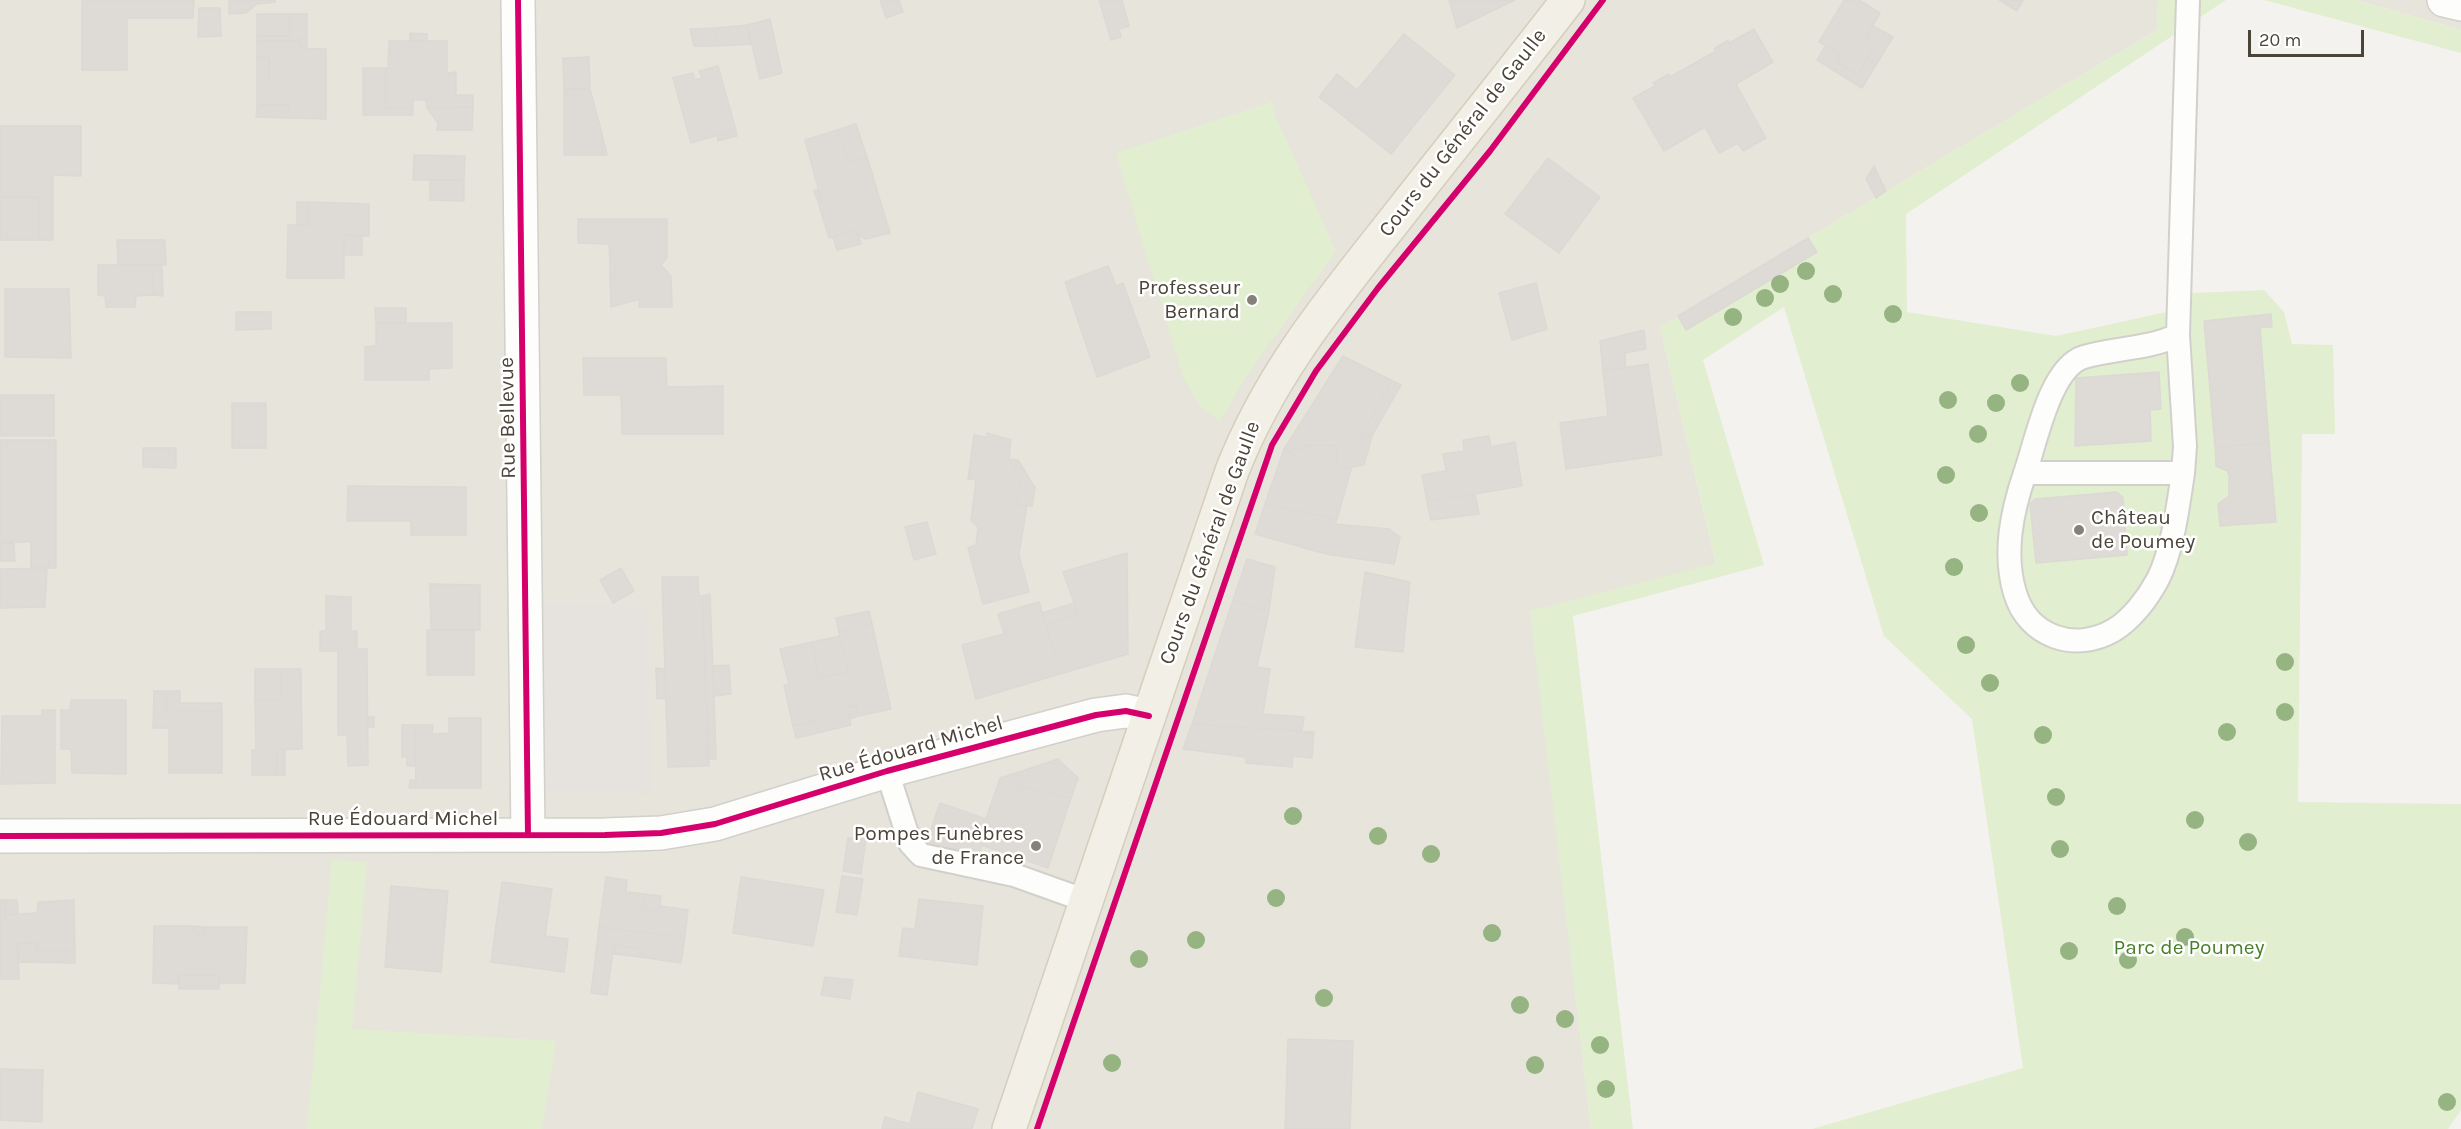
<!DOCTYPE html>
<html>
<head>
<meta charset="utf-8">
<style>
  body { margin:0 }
  #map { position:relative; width:2461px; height:1129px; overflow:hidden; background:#f4f2ee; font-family:Karla,sans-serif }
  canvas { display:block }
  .scale { position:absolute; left:2248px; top:30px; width:116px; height:27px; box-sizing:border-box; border:3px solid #4b4439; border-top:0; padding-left:8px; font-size:18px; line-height:21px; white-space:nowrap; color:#4b4439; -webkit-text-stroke:4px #fff; paint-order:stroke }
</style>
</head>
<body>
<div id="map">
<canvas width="2461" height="1129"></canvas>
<div class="scale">20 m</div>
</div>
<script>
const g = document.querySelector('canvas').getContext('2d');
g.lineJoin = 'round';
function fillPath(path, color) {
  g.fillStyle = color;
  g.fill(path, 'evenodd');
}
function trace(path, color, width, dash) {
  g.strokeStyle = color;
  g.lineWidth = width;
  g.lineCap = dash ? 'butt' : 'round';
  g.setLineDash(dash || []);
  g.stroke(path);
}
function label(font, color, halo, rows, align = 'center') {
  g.font = font + ' Karla,sans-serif';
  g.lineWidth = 5;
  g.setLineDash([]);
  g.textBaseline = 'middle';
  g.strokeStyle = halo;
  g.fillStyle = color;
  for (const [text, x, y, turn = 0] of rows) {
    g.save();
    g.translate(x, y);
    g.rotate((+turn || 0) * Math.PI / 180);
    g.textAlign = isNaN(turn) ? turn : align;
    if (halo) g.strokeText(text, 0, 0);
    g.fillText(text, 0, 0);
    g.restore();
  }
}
fillPath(new Path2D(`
  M0,0H2158L2157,30L1808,238L1817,252L1686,330L1660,327L1716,564L1531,611L1591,1129H0Z
  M2356,0H2461V30Z`), '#e7e4dc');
fillPath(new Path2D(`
  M2158,0H2226L1906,214L1907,312L2056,336L2167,312L2171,294L2264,290L2284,312L2292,344L2333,345L2335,434H2302L2298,802L2461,804V1110L2448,1129H1812L2023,1068L1972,719L1884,636L1784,307L1703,360L1764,565L1573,616L1633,1129H1591L1530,611L1716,563L1660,327L1678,316L1686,330L1817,252L1808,238L2157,30ZM2205,322L2260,327L2275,522L2220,526L2218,504L2229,496C2229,481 2232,471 2216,466ZM2158,372L2161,409L2150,410L2151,441L2075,446L2076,378ZM2117,492L2123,498L2127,555L2036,563L2030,505L2035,499Z
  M2264,0H2356L2461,30V53Z
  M1272,102L1275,115L1336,251L1250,371L1220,421L1201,407L1184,380L1116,153Z
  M332,860L367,862L352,1029L556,1041L542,1129H307Z`), '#e1eecf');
fillPath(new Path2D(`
  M543,604L648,607L651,794L543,792Z`), '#e6e3df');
const building = new Path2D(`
  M82,0H194L193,18H127V70H82Z
  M229,0H256L257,4L246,13L229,14Z
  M256,0H275V2L257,4Z
  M880,0H899L903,12L886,18Z
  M1099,0H1122L1129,26L1119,29L1121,37L1111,40Z
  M1449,0H1515L1457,28Z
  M1844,0H1859L1880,13L1866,37L1876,44L1858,75L1836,62L1840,55L1819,42Z
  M1999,0H2023L2017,11Z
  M199,8H220L221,36L198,37Z
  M257,14H290V36H257Z
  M290,14H307V38H300V41H257V36H290Z
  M770,19L782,73L760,79L747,25Z
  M747,25L751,44L718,46L715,28Z
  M1873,26L1893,37L1862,88L1817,60L1825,46L1840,55L1836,62L1858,75L1876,44L1866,37Z
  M715,28L718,46H694L690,29Z
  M1754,29L1773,62L1736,84L1766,138L1743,151L1738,143L1719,153L1705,127L1664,151L1633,98L1655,86L1653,83L1669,74L1670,77L1716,51L1714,49L1728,40L1729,43Z
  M410,33L427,34V41H410Z
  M1404,34L1455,75L1391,154L1319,97L1337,74L1357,90Z
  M300,38H307V48H300Z
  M257,41H300V48L326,49V119L288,118V105H257V80H269V57H257Z
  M389,41H447V73L456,72V95H473V107L427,108L426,100H413V107L386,108V68H388Z
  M257,57H269V80H257Z
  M589,57L590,89H564L563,58Z
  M718,66L736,130L691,143L673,78L693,73L695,80L702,78L699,71Z
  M363,68H386V108L413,107V115H363Z
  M564,89H590L602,134V155H564Z
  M257,105H288V118L256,117Z
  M473,107L472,130H437L438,123L427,108Z
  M856,124L867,157L848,162L837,130Z
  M0,126H81V176L53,175V240H39V197H0Z
  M736,130L737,136L718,141L717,135Z
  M837,130L848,162L867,157L890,233L866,239L852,231L829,238L818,202H822L805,140Z
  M602,134L607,155H602Z
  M414,155L465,156L464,180H413Z
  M1548,158L1600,197L1559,253L1505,214Z
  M1874,166L1886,191L1876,198L1866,179Z
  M430,180H464V201L430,200Z
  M818,189L822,202H818L814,191Z
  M0,197H39V240H0Z
  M297,202H308V225L297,226Z
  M308,202L369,204V236L344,235V278H287L288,225H308Z
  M578,219H667V258L661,265L671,276L672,307H639L640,299L611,307L610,278H615V264L610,263L609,244L578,243Z
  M852,231L859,235L861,244L837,250L833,237Z
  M344,235L362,236V255H344Z
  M1808,238L1817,252L1686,330L1678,316Z
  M117,240H165L166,265H118Z
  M610,263L615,264V278H610Z
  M98,265H152L153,295L136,296L135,307H106L105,296L98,295Z
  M152,265H162L163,296L153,295Z
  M1108,266L1116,286L1123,283L1150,357L1097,377L1065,282Z
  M1536,283L1547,329L1512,340L1499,293Z
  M5,289H69L71,358L5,357Z
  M375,308H406V323H376Z
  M236,312H271V329L236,330Z
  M2271,314L2272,327H2260L2269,443L2215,447L2204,321Z
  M376,323H452V368L429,369V380H365V347L376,346Z
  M1644,330L1646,349L1625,353V368L1603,371L1600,341Z
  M1343,356L1391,380L1361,438L1372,436L1364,465L1352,467L1351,470L1336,466L1337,446L1305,445L1304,449L1292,448L1291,453L1284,449Z
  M583,358H666L667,387L723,386V434H622L621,395H584Z
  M1648,364L1662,455L1566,469L1560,423L1608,416L1603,371Z
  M2159,372L2161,409L2150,410L2151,441L2075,446L2076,378Z
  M1391,380L1401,385L1372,436L1361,438Z
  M0,395H54V436H0Z
  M232,403H266V448H232Z
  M987,433L1011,440L1009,459L1020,478L1017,505L1027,506L1019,555L1029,592L983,604L968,548L976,545L978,527L971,520L976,480L968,479L974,435L987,437Z
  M1489,436L1491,447L1515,442L1522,486L1427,502L1422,475L1446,471L1443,454L1464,451L1463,440Z
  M0,440H56V568H31V542H0Z
  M2269,443L2276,522L2220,526L2218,504L2229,496V476L2227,471L2216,466L2215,447Z
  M1305,445L1337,446L1336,466L1351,470L1337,519L1265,504L1284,449L1291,453L1292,448L1304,449Z
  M143,448H176V468L143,467Z
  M1009,459L1018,460L1035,488L1032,506L1017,505L1020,478Z
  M348,486L466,487V535H411V521H347Z
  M2117,492L2123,498L2127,555L2036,563L2030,504L2035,499Z
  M1475,494L1479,514L1431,520L1427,502Z
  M1265,504L1337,519L1335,524L1389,529L1400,537L1394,564L1326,554L1255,534Z
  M927,522L936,554L914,560L905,527Z
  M0,543H14L15,561H0Z
  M1127,553L1128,654L1060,674L1046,625L1078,614L1063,572Z
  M1247,559L1275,567L1269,611L1233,600Z
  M47,568L45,607L0,608V569Z
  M621,568L634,591L613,603L600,580Z
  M1365,572L1410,582L1403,652L1355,647Z
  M662,577H698L699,596H702L709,766L668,767Z
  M430,584L480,585V630H431Z
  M710,594L714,696L716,759H709L702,596Z
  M326,596L351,597V631H357V649H367L368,765L348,766L347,735H338V651H320V631H326Z
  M1233,600L1269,611L1257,667L1270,669L1263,714L1304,717L1302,731L1192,724Z
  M1039,602L1060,674L976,699L962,645L1004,634L998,614Z
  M1074,603L1078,614L1046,625L1042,613Z
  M869,611L872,624L839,632L836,618Z
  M872,624L891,709L858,716L856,705L847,708L851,725L818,733L815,721L793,726L784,685L789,684L780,649L812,642L819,678L848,672L839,632Z
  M427,630H474V675H427Z
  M840,636L848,672L819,678L812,642Z
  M729,665L731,694L714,696L713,666Z
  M656,668L665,669L666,698L657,699Z
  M255,669H281V699L255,700Z
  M281,669H301L302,749L277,750V775H252V750H256L255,700L281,699Z
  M154,691H166V712L222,711V773H169V728H153Z
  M166,691H180V703H222V711L166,712Z
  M71,700H126V774L72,773L71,749H61V710H70Z
  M856,705L858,716L850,719L847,708Z
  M42,710H55V783L1,784L2,716H42Z
  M368,717H374V727H368Z
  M449,718H481V788H416L415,725H433L432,734L449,733Z
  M815,721L818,733L796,738L793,726Z
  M1192,724L1314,732L1312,758L1293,756L1292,767L1246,763L1245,757L1183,749Z
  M402,725H415L416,766H407V757H402Z
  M277,750H285V775H277Z
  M1058,759L1078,778L1071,798L1016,786L1022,771Z
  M1022,771L1016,786L1071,798L1048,868L982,845L976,861L926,844L940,803L986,819L1000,778Z
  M410,780H416V788H409Z
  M848,838L866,839L861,874L843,871Z
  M842,876L863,879L857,915L836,912Z
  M606,877L627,880L626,892L644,894L643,908L656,911L660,906L688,910L685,937L599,927Z
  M741,877L824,890L813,946L733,933Z
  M502,882L552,889L545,936L568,939L564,972L491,962Z
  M391,886L448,891L441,972L385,967Z
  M644,894L661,896L660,906L656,911L643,908Z
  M919,899L983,906L977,965L899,956L903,928L915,929Z
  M0,900H5V915L37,913L38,902L74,900L75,951L37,950V943H18L19,979H0Z
  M5,900H17L18,914L5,915Z
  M154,926H194V934H205V927H247L245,983H219V975H179V984L153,983Z
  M194,926L205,927V934H194Z
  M599,927L685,937L681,963L640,957L641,949L614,945L607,995L591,993Z
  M18,943H37V950L75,951V963L18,962Z
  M614,945L641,949L640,957L613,954Z
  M179,975H219V989H179Z
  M825,977L853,980L850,999L821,995Z
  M1288,1039L1353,1041L1350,1129H1285Z
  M0,1069L43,1070L42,1122L0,1120Z
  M918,1092L978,1109L972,1129H882L885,1117L910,1124Z`);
fillPath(building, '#dedbd6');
trace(building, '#dcd9d4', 1.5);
const lane = new Path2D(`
  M2178,335C2149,349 2115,348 2084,357C2050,367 2036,442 2025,473H2183L2185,446L2178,335L2188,0
  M2025,473C2012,511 2003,553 2015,593C2028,637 2075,653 2114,630C2132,619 2148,598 2158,579C2173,549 2178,506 2183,473
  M887,771L910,843L921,855L1014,875L1070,895L1088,898`);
const street = new Path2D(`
  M518,0L528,835
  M2444,0L2461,4
  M0,836L605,835L661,833L715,824L887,771L1096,715L1126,711L1149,716`);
const primary = new Path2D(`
  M1009,1129L1232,471C1270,374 1330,302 1394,221C1452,147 1511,74 1568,0`);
trace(lane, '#d2d0cb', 26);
trace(street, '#d2d0cb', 36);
trace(primary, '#d6cebb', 36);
trace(lane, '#fdfdfc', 22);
trace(street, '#fdfdfc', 33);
trace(primary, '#f2efe6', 33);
trace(new Path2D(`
  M518,0L528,835
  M0,836L605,835L661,833L715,824L887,771L1096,715L1126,711L1149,716
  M1037,1129L1272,445L1316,371L1378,288L1490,151L1603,0`), '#d6006c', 6);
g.fillStyle = '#96b382';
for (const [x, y] of [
  [1806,271],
  [1780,284],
  [1833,294],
  [1765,298],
  [1893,314],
  [1733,317],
  [2020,383],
  [1948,400],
  [1996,403],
  [1978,434],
  [1946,475],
  [1979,513],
  [1954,567],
  [1966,645],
  [2285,662],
  [1990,683],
  [2285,712],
  [2227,732],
  [2043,735],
  [2056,797],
  [1293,816],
  [2195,820],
  [1378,836],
  [2248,842],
  [2060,849],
  [1431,854],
  [1276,898],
  [2117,906],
  [1492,933],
  [2185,937],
  [1196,940],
  [2069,951],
  [1139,959],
  [2128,960],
  [1324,998],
  [1520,1005],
  [1565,1019],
  [1600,1045],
  [1112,1063],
  [1535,1065],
  [1606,1089],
  [2447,1102]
]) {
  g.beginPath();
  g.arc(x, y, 9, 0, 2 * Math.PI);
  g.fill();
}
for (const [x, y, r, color] of [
  [1252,300,6,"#868178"],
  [2079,530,6,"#868178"],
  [1036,846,6,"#868178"]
]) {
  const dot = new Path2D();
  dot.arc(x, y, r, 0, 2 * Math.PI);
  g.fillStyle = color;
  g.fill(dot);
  trace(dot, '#fff', 2);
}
label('21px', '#4b4439', '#fff', [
  ["Cours du Général de Gaulle",1463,133,-52],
  ["Rue Bellevue",508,418,-91],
  ["Cours du Général de Gaulle",1210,543,-70],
  ["Rue Édouard Michel",911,749,-16],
  ["Rue Édouard Michel",403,819]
]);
label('21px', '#4b4439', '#fff', [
  ["Professeur",1240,288],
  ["Bernard",1240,312],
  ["Château",2091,518,"left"],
  ["de Poumey",2091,542,"left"],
  ["Pompes Funèbres",1024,834],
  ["de France",1024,858]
], 'right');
label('21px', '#4a7f2a', '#fff', [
  ["Parc de Poumey",2189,948]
]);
</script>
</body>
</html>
